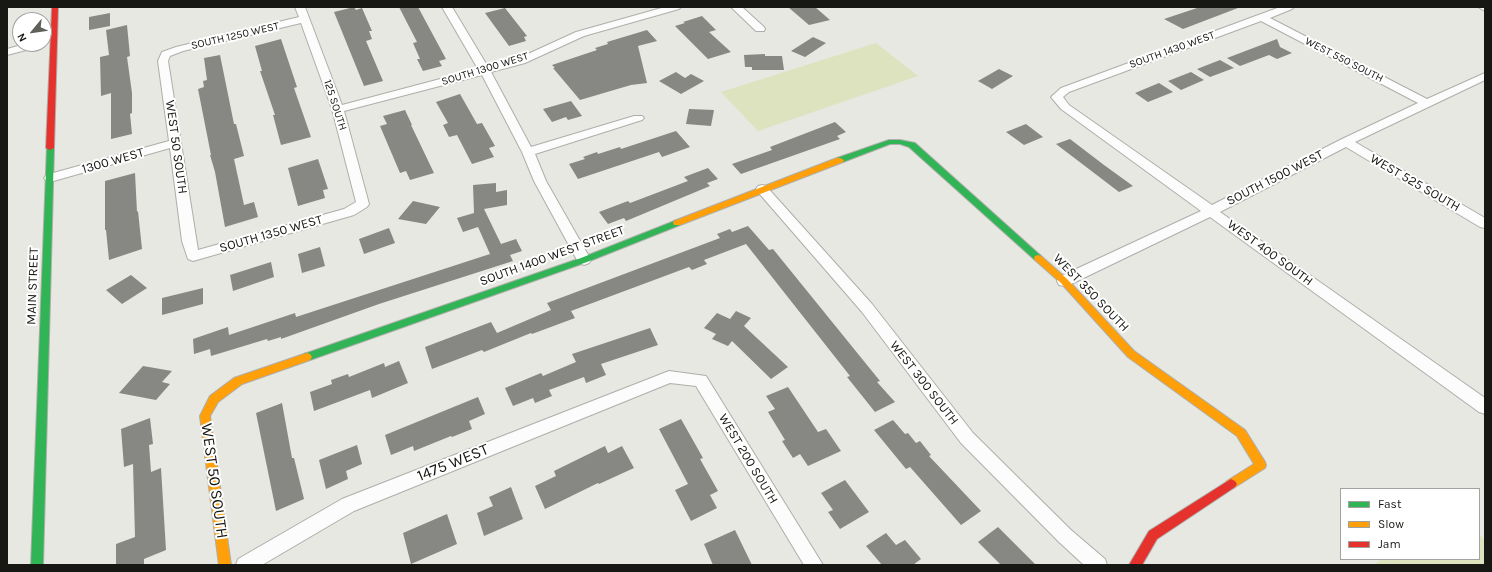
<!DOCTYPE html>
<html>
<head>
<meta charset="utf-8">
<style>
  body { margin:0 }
  #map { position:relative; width:1492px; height:572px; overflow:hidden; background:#e7e8e2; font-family:Karla,sans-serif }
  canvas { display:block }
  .frame { position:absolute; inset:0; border:8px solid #171813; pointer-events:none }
  .legend { position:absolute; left:1340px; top:488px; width:140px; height:72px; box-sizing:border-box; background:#fff; border:1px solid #a2a3a1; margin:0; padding:5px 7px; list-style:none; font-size:12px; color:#171813 }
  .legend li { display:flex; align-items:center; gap:8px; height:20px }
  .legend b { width:20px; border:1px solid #a2a3a1 }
  .north { position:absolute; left:12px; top:12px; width:40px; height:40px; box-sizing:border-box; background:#fff; border:1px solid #a2a3a1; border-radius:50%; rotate:241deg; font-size:11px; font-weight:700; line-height:16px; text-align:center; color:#171813 }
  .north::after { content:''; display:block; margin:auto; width:14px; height:18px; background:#60615b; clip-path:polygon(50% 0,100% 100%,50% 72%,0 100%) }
</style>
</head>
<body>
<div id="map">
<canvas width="1492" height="572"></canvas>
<div class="frame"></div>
<ul class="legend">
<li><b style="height:5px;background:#30b455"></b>Fast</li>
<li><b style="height:5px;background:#ff9f0a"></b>Slow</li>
<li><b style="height:5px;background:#e5322d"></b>Jam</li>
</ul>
<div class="north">N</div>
</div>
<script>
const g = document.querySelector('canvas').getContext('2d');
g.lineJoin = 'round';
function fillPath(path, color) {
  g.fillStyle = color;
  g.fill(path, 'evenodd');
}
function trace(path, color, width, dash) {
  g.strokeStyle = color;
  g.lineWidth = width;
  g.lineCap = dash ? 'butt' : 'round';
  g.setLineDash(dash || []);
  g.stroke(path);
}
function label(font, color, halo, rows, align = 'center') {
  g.font = font + ' Karla,sans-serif';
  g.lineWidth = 4;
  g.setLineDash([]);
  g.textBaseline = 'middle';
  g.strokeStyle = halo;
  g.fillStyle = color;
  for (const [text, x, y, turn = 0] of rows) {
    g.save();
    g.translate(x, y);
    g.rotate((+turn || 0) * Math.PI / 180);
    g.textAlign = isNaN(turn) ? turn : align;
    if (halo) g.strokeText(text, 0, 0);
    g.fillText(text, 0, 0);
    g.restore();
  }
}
fillPath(new Path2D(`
  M876,43L918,76L758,131L721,92Z
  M1479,535L1485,540V565H1374L1382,559H1479Z`), '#dce3be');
fillPath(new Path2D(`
  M354,7L356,10L362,8L372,31H369L372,39L366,41L383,81L364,86L334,12Z
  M399,7H418L446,59L439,61L442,66L423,71L417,59H420L413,43L417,42Z
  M788,7H815L830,20L809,25Z
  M1200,7H1238V8L1183,29L1164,19Z
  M505,8L527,36L524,37L526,41L509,46L485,13Z
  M110,13V26L89,30V17Z
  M702,16L716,30L709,32L731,52L708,59L675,26L685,23L683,22Z
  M127,25L130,56L127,57L132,93V113L130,114L132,134L111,139V93L101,96L100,57L109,55L106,30Z
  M647,30L657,41L638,46L647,83L631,85L580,100L553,68H555L552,65L597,50L595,48L608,44L607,42Z
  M813,37L826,43L805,57L791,51Z
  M281,39L297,87L294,88L311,137L281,145L273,115H275L260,71H262L255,46Z
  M1277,39L1280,47L1292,53L1277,59L1269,55L1240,66L1227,58Z
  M765,54V56H782L784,70H752V67H745L744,55Z
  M220,55L234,124H236L244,156L234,159L244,205L254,202L258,217L225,227L215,172L210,155H211L198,89L204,87L203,81L207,80L204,58Z
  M1220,60L1234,68L1210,77L1197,69Z
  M999,69L1013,76L992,89L978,81Z
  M676,72L685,78L691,74L704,81L681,94L659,81Z
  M1191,72L1204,80L1181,90L1168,81Z
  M1159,83L1173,92L1148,102L1135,93Z
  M460,94L477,124L482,123L495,146L489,148L494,157L472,164L457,135L449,137L443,125L448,123L436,102Z
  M571,101L582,116L568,120L566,117L552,122L543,109Z
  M689,109L714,110L711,126L686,124Z
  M405,110L412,125H411L434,173L410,180L406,171L400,173L380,126L387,124L383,116Z
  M835,122L846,132L837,136L840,139L741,174L732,164L772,150L770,147Z
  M1026,124L1043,137L1024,145L1006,132Z
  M676,131L690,147L662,157L659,152L578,179L569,164L585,159L583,157L597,152L598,154L620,147L621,149Z
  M1070,139L1104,165L1133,186L1119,192L1056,144Z
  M318,159L328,189L323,190L325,198L298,206L288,168Z
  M708,168L718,179L707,183L710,186L626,221L624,218L608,224L599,212L628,201L630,203L688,181L684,177Z
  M135,173L137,212L138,211L142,249L109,260L106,230H105V181Z
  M496,183V192L507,190V205L484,209L501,244L516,239L522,251L510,255L513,261L379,304L281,339V337L268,341L267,339L211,356L210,349L194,354L193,339L228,327L229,335L295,313L296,317L490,254L478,227L463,232L457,218L474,213L473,185Z
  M413,201L440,207L426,224L398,219Z
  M748,226L769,250L773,249L880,381L877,382L895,402L875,412L847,377L850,376L746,244L704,260L707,264L692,270L689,267L571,311L575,318L532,334L531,333L484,352L482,350L432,369L425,347L491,322L497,333L551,310L547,303L720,238L717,234L730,229L732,232Z
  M389,228L395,243L364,254L359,239Z
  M320,247L325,266L302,273L298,254Z
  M271,262L274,277L233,291L230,275Z
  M131,275L147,288L122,304L106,290Z
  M203,288V304L162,315V298Z
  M736,311L751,318L744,326L788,367L771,379L732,341L728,346L712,339L716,334L704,328L717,313L730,319Z
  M650,328L658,345L601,364L606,375L586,383L584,377L549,390L552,396L535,403L533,398L513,406L505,388L541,373L543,376L576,362L572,354Z
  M399,361L408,383L372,398L370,390L314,411L310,392L332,384L331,380L348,374L349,377L384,363L385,367Z
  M143,366L172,371L162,382L170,384L156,400L119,393Z
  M788,387L818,432L826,429L841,451L808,466L800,454L793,458L782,441L785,440L768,412L775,409L766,396Z
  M478,397L485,414L469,421L472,429L452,437L451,436L414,451L413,446L391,455L385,435Z
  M282,403L292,458H294L304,499L276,511L256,413Z
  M150,418L153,444L149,445L151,472L161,468L166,550L144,559V565H116V544L135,537L133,464L124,467L121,429Z
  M681,419L703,458L700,459L718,491L710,495L717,508L691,521L675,490L688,484L659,429Z
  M893,420L905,434L908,433L916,443L920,441L931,455L929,456L981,511L961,525L910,467L906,469L874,430Z
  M357,445L362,464L346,471L348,479L326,489L319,460Z
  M605,446L608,453L622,446L634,468L599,484L598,483L545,509L535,486L556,476L554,471Z
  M845,480L869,512L840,529L828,512L833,510L821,493Z
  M511,487L523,519L484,536L477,513L493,506L489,497Z
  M447,514L457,544L411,564L403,533Z
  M998,527L1036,565H1001L978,542Z
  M735,530L752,565H713L704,544Z
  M886,533L896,545L905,540L921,559L913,565H882L866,546Z`), '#878883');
const street = new Path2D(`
  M295,7H305L342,105L478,69L442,7H452L488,67L517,59L576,32L665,7H681L679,9L584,36L525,63L491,72L531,147L634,116H642L644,118L642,120L535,154L546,181L591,260L589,263L584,265L579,263L577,260L534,181L522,152L482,75L344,111L369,204L367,207L354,215L193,261L188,259L182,241L170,148L50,182L46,181L44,178L46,175L169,141L158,61L162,52L176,47L299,17ZM301,23L332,109L356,202L344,209L198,250L168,61L170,56L183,51Z
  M731,7H742L764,27L765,29L764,31H756Z
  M1280,7H1294L1292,9L1270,18L1427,99L1485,73V80L1355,142L1485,218V228L1480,227L1346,147L1220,212L1485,398V414L1479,412L1210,217L1069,285L1064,286L1059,285L1057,281L1059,277L1201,211L1061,109L1051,97L1061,88ZM1261,21L1418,103L1342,139L1212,205L1069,105L1063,97L1069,92Z
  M1478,7H1485V11Z
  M25,44H42L41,46L7,55V49Z
  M762,185L766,186L872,304L973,433L1071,530L1105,559L1107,565H1084L1059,542L961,443L862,312L758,192L756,189L758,186Z
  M669,371L706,376L823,565H804L696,386L670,383L354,511L262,565H236L238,559L342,499Z`);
const fast = new Path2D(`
  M889,140H900L915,143L1041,256L1042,258L1041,260H1035L909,147L900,144H890L843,162H840L836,160L837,158Z
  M47,146H50L54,148L43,565H31Z
  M677,220L681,223L680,225L587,262L310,360H304L302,357L304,354L581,258Z`);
const slow = new Path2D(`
  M837,158H840L844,160L843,162L680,225H674L673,223L674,221Z
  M1038,255L1041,256L1067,279L1134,351L1245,430L1265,462L1266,465L1265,468L1235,487L1231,489L1227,487L1225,484L1227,481L1254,464L1237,436L1128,357L1061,283L1035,260L1034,258L1035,256Z
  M307,353L310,354L312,357L310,360L242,384L218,402L210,416L231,565H219L200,416L210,396L234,378Z`);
const jam = new Path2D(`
  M52,7H58L54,148L50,150L46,148Z
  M1231,479L1235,481L1237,484L1235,487L1157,539L1142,565H1129L1149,531Z`);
trace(street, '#aeaeaa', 2);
trace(fast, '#aeaeaa', 2);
trace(slow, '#aeaeaa', 2);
trace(jam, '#aeaeaa', 2);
fillPath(street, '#fbfcfb');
fillPath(fast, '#30b455');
fillPath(slow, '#ff9f0a');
fillPath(jam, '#e5322d');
label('11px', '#171813', '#fff', [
  ["SOUTH 1250 WEST",235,36,-13],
  ["SOUTH 1430 WEST",1172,50,-20],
  ["WEST 550 SOUTH",1344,60,27],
  ["SOUTH 1300 WEST",485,69,-17],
  ["125 SOUTH",335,105,72]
]);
label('13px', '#171813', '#fff', [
  ["WEST 50 SOUTH",176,147,82],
  ["1300 WEST",113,161,-16],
  ["SOUTH 1500 WEST",1275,178,-27],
  ["WEST 525 SOUTH",1415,183,30],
  ["SOUTH 1350 WEST",271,234,-16],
  ["WEST 400 SOUTH",1270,253,36],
  ["SOUTH 1400 WEST STREET",552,256,-20],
  ["MAIN STREET",33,286,-88],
  ["WEST 350 SOUTH",1091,293,46],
  ["WEST 300 SOUTH",924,383,52],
  ["WEST 200 SOUTH",748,459,59]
]);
label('16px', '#171813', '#fff', [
  ["1475 WEST",453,463,-22],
  ["WEST 50 SOUTH",214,481,82]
]);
</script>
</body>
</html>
